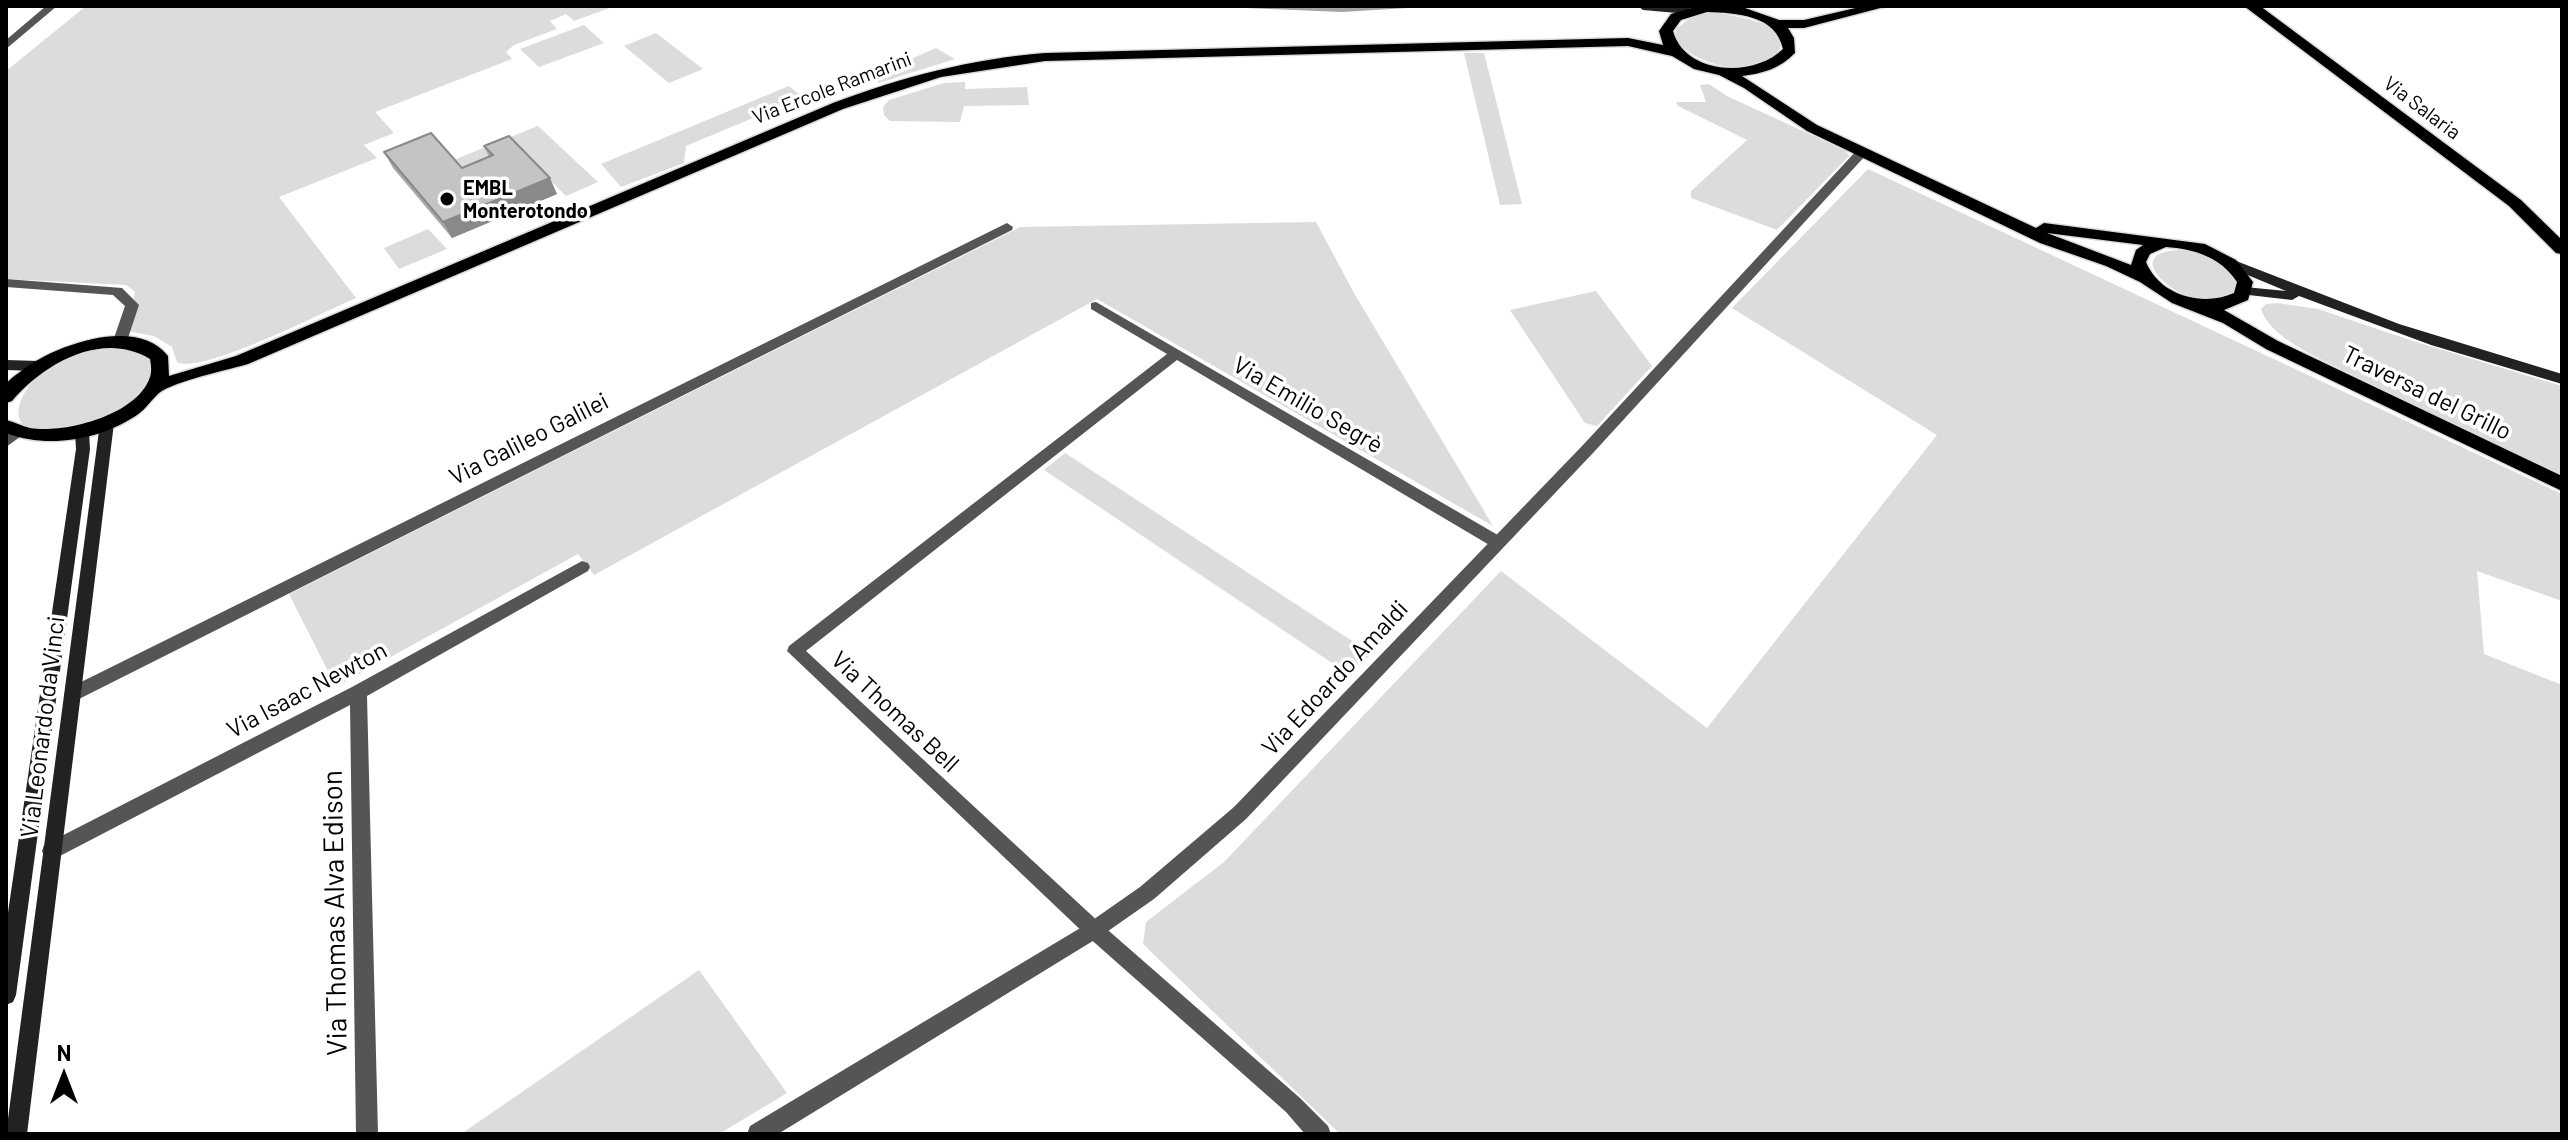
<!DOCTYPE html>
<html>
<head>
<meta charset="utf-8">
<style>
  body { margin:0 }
  #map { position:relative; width:2568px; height:1140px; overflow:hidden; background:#fff; font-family:Barlow,sans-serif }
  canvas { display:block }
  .frame { position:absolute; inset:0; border:8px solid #000; pointer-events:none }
  .north { position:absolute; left:24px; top:1036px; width:80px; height:80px; -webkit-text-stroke:6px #fff; paint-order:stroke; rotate:0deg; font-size:22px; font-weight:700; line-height:32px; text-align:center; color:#000 }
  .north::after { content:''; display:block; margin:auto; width:28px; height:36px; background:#000; clip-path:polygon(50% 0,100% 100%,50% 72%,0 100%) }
</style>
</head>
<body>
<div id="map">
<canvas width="2568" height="1140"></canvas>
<div class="frame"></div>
<div class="north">N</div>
</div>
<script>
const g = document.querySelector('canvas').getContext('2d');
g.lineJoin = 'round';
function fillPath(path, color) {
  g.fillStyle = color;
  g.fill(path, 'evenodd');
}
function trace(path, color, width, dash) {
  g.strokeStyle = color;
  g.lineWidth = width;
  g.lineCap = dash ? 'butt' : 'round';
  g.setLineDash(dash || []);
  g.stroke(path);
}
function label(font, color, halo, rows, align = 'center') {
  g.font = font + ' Barlow,sans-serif';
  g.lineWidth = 7;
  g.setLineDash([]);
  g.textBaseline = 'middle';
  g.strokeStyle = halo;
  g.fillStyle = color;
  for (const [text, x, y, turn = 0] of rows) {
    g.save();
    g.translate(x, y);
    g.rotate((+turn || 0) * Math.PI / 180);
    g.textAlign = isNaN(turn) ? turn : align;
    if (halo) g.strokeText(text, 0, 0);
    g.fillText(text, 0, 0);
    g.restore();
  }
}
fillPath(new Path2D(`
  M86,6H615L574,21L566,14L550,21L557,29L514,45L506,52L512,59L375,112L394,133L364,145L377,158L279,197L356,298C325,311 202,375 177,362L172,347L154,336L127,331L135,292L126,285L6,279V71Z
  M1708,13C1723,13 1802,23 1776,54C1755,81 1690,64 1675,38L1676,29L1693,16Z
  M584,25L604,43L539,67L520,49Z
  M656,33L703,69L669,83L624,46Z
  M936,48L955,59L879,83L870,77Z
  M1464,53H1484L1522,204L1500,205Z
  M965,82V89L1027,87L1029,105L964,106L960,122L890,121L884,115L883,107L889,100L944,83Z
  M1709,84L1727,96L1846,151L1849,156L1777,230L1691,198V191L1747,140L1678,106L1676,102H1706L1700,85Z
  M789,86L803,97L686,146L684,163L621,187L601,164Z
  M538,126L598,182L566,196L521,151L467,172L456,159Z
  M1868,169L2562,494V601L2477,571L2484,654L2562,685V1134H1340L1143,944L1146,922L1224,862L1501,571L1707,728L1937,435L1732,308Z
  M1316,222L1354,293L1493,526L1097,299L594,575L578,554L336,687L289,594L1020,227Z
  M428,229L447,249L399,269L384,248Z
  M2188,250C2200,252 2212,257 2222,263C2247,279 2239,300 2211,300C2168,300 2117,247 2188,250Z
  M1596,291L1652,366L1597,426L1585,423L1510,310Z
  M2277,303L2318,309L2413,341L2562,386V478L2314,356C2295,345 2268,331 2261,309L2266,304Z
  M117,347C204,358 116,425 74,429C63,430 49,433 38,431C0,425 26,382 47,368C68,354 93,349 117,347Z
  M1065,453L1372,654L1347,673L1044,470Z
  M699,970L787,1093L719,1134H461Z`), '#dcdcdc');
fillPath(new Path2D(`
  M1198,6H1440L1342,12Z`), '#a3a3a3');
const primary = new Path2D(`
  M1698,6L1745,8L1779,20H1804L1864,6H1888L1804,28H1788L1794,38L1795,53C1779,69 1764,73 1742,76L1817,125L2036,228L2044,223L2205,244L2236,260L2253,282L2248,300L2224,310L2278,341L2562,476V491L2266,349L2223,323L2172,303L2140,282L2106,266L2040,243L1807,131L1744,88L1719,75L1694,69L1672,56L1628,46L1045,61L941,77L843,109L248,364C227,370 175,381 159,393C152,399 146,409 137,415C100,440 48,449 6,433V420C14,422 22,426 30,428C64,434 138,415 150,377C152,372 151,364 150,359C103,330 44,363 12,401L6,403C6,398 5,389 6,385C8,380 16,375 20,372C52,346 136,315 168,356L169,376L236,356L833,103C902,77 971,59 1045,53L1628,38L1663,45L1659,31L1671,14ZM1707,12C1737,13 1776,15 1783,49C1754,78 1685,75 1673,31L1681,20ZM2047,233L2143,245L2136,250L2131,265ZM2166,247C2194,249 2221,257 2237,282L2234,293C2203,307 2160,296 2146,262L2150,254Z
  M2244,6H2260L2521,200L2562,240V254L2556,253L2509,206Z`);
trace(primary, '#dbdbdb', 3);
fillPath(new Path2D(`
  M46,6H57L6,49V40Z
  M1007,223L1013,227L1012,230L79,699L73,701L67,699L64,694L67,689Z
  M6,279L122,288L139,305L127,341L120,346L113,341L125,306L113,295L6,287Z
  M1096,302L1503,538L1505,542L1503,546H1491L1177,360L806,651L1101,924L1300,1098L1328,1126L1331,1134H1305L1286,1112L1087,936L787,651L789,646L1167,354L1091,309V303Z
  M17,429L24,434L6,447V435Z
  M582,561L588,563L590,567L588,571L367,696L378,1134H356L350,705L58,857L51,859L44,857L42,851L44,845L352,687Z`), '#555');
fillPath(new Path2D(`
  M1862,148L1866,149V155L1593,453L1246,819L1154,899L1101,936L778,1134H747L750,1126L1087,924L1140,887L1234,807L1583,445L1858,149Z`), '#555');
fillPath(new Path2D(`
  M1638,6L1689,8L1694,11L1689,14L1643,10Z
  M2231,259L2399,324L2562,374V384L2431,345L2299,296L2292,300L2240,294L2238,291L2245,287L2286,291L2226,266V260Z
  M6,360L39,361L46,366L39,371L6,370Z
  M107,418L114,423L27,1134H6L100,423Z
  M82,427L89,432L90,449L16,995L13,1002L6,1005V926L76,449L75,432Z`), '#222');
fillPath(primary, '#000');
fillPath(new Path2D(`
  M484,146L557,194L452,238L393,168L384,152L462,168L489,157Z`), '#a9a9a9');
fillPath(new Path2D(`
  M550,178L557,194L452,238L443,222Z`), '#898989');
const building = new Path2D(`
  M431,133L462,168L493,155L484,146L509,136L550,178L443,222L384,152Z`);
fillPath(building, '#c4c4c4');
trace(building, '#898989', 2);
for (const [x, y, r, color] of [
  [447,199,8,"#000"]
]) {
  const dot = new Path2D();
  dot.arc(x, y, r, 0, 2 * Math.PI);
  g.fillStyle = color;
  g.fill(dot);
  trace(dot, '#fff', 3);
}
label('20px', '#000', '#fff', [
  ["Via Ercole Ramarini",832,88,-21],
  ["Via Salaria",2422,108,37]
]);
label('bold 20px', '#000', '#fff', [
  ["EMBL",463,188],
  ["Monterotondo",463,211]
], 'left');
label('24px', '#000', '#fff', [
  ["Traversa del Grillo",2427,393,26],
  ["Via Emilio Segrè",1308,405,30],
  ["Via Galileo Galilei",529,439,-27],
  ["Via Edoardo Amaldi",1335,678,-47],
  ["Via Isaac Newton",307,690,-28],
  ["Via Thomas Bell",895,712,43],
  ["Via Leonardo da Vinci",43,727,-83]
]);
label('28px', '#000', '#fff', [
  ["Via Thomas Alva Edison",335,913,-91]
]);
</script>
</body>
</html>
